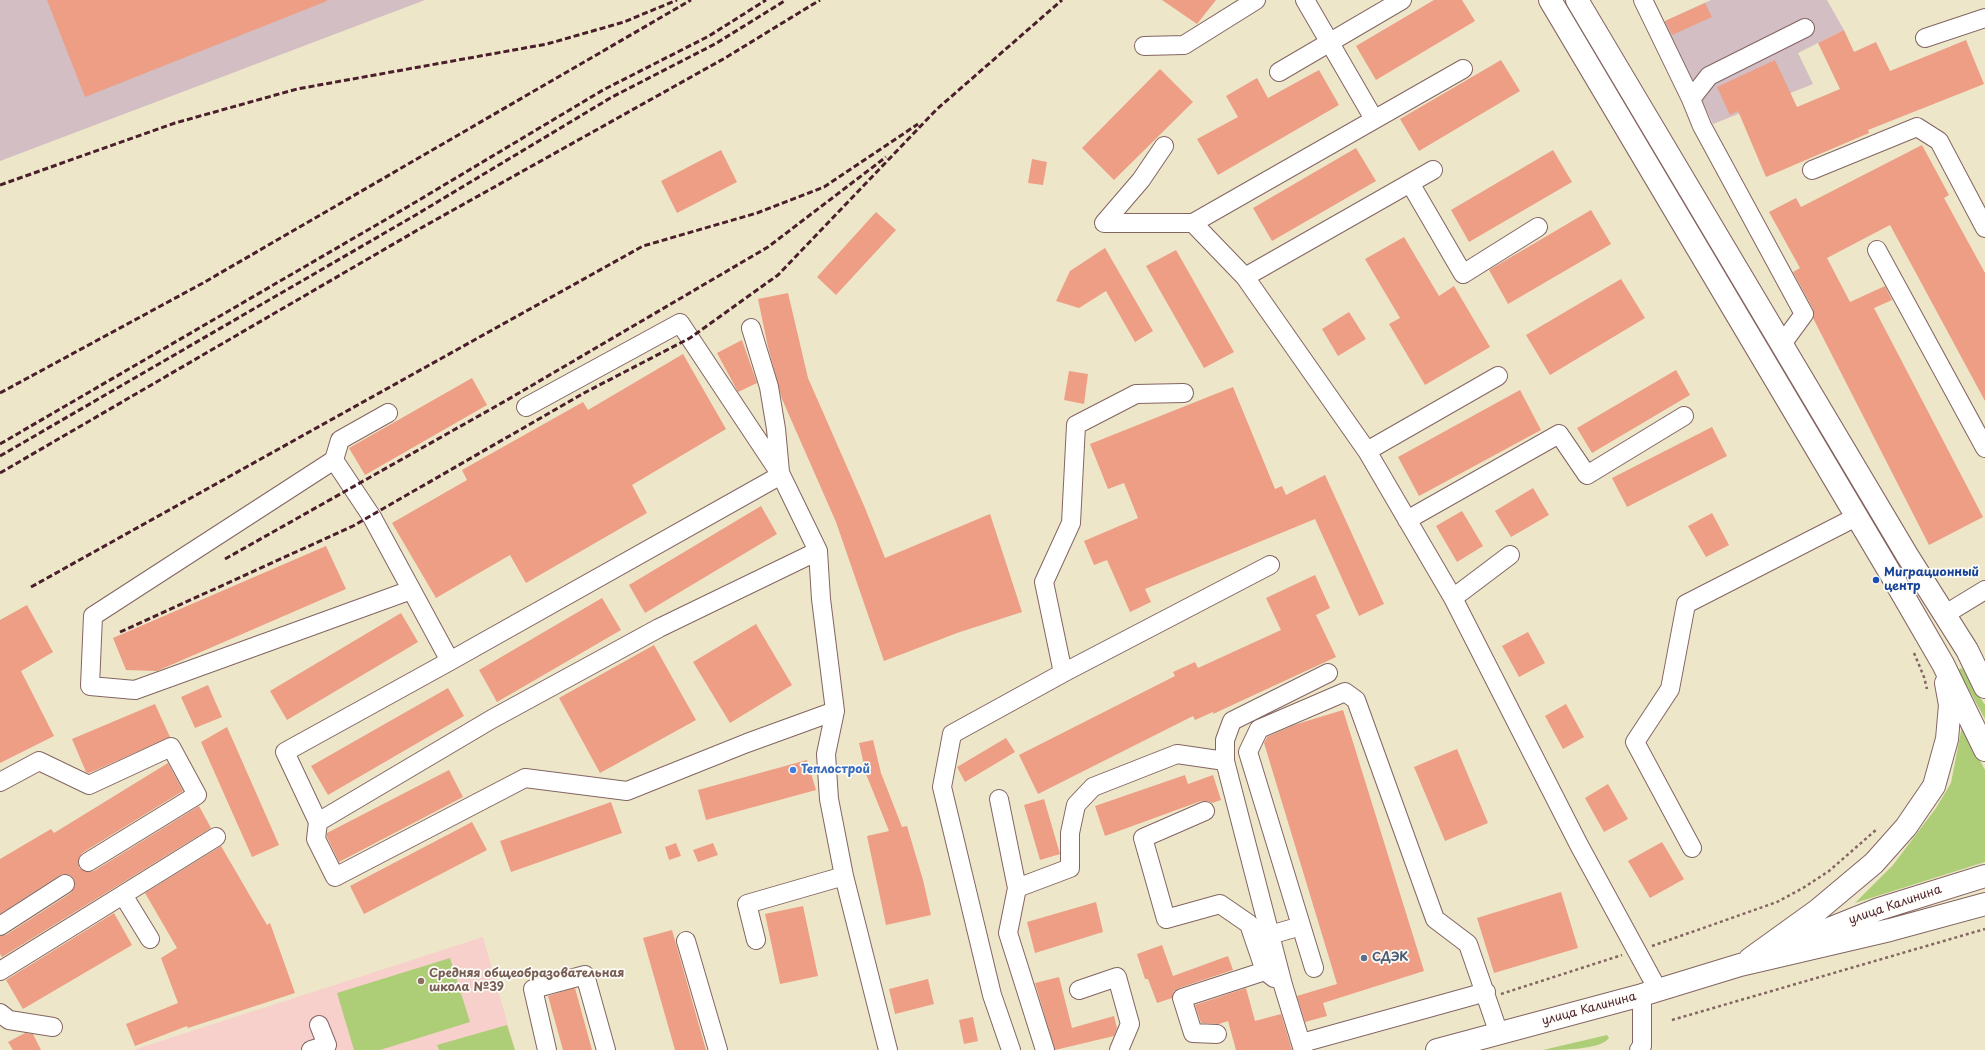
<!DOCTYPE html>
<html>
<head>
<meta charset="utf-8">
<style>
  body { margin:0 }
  canvas { display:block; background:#eee6c9 }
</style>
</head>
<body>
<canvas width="1985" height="1050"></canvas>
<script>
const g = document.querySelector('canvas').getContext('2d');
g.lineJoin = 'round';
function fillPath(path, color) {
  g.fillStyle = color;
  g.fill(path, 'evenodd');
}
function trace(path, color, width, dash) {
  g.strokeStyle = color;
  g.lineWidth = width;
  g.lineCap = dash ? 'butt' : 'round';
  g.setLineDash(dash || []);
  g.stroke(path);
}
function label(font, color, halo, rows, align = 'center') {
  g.font = font + ' "Playpen Sans",sans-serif';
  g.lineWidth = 3.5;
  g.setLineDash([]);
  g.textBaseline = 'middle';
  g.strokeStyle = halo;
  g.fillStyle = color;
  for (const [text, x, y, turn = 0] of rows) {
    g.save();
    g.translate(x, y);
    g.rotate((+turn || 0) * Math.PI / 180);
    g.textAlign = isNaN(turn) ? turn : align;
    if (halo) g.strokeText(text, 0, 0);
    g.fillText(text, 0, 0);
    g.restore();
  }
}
fillPath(new Path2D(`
  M483,937L515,1050H133Z`), '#f7d0cc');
fillPath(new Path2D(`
  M0,0H425L0,161Z
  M1711,0H1827L1844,30L1798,53L1813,84L1713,124L1663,22Z`), '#d2bec3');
fillPath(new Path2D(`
  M1962,668L1985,705V719L1958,670Z
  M1962,726L1985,770V862L1855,903L1893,865L1936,808L1951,783Z
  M450,958L470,1022L380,1050H354L337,993Z
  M507,1025L515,1050H439L437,1045Z
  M1607,1035L1609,1038C1601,1050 1560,1050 1543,1050Z`), '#adce76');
fillPath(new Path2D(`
  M47,0H327V1L85,97Z
  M1162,0H1216L1197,24Z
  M1434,0H1462L1475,21L1376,80L1356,46Z
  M1705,3L1712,17L1672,35L1665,21Z
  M1844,30L1854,52L1876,42L1890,71L1966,40L1984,84L1868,130L1869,133L1766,177L1738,111L1730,115L1717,87L1775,60L1797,107L1840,89L1818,43Z
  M1501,60L1520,91L1419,151L1400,119Z
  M1160,69L1193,102L1114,180L1082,148Z
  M1319,70L1339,105L1218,175L1197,139L1238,117L1226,96L1257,78L1268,98Z
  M1922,145L1949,195L1944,198L1985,273V401L1890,225L1827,258L1850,302L1885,286L1892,300L1874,308L1983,517L1929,545L1813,318V309L1793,272L1800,268L1769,212L1796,198L1801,207Z
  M1356,148L1376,181L1272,241L1253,208Z
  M721,150L737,182L677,213L661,181Z
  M1553,150L1572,182L1469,242L1451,210Z
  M1032,159L1047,162L1043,185L1028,183Z
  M1591,210L1611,244L1508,304L1489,270Z
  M876,212L896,230L836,295L817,277Z
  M1404,237L1439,296L1454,286L1490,347L1425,385L1389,324L1400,318L1365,259Z
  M1105,248L1153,331L1135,342L1106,291L1079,308L1056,301L1070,271Z
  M1176,250L1234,352L1204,368L1146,266Z
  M1621,279L1645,318L1550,375L1526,335Z
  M788,293L808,378L865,508L885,558L990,514L1022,612L957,633L884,661L836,522L782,399L768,347L758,299Z
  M1349,312L1366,339L1338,356L1322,329Z
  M742,340L757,383L738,392L717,353Z
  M683,354L726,429L632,485L647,513L526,583L510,555L436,598L392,523L467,480L462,470L583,402L588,410Z
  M1676,370L1690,395L1592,453L1577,428Z
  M1069,371L1088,374L1084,404L1064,400Z
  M472,378L487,405L365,475L349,448Z
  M1233,387L1275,489L1282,486L1286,495L1325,475L1384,604L1359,616L1315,519L1145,589L1151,602L1130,612L1107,560L1094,565L1084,541L1138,518L1124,483L1108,489L1090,444Z
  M1520,390L1541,430L1419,496L1398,457Z
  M1712,427L1727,456L1627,507L1612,478Z
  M1533,488L1549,515L1511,537L1495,511Z
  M761,506L777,534L645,613L629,585Z
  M1462,511L1483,546L1457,562L1436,526Z
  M1712,513L1729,545L1706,557L1688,526Z
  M326,546L346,589L157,671L126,670L113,638Z
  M1315,575L1330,608L1316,615L1336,657L1213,714V712L1195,720L1193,716L1038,794L1019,755L1175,676L1173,672L1195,662L1198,668L1281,630L1266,598Z
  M602,598L621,630L497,702L479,670Z
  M27,605L53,652L21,671L54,736L0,763V620Z
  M401,613L418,642L287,720L270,691Z
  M756,624L792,685L730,723L693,662Z
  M1528,632L1545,663L1519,677L1502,646Z
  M654,645L696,720L600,773L559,698Z
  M208,685L222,717L195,728L181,697Z
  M448,688L464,716L328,795L311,766Z
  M155,704L170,737L94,771L89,773L86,772L72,739Z
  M1566,704L1584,737L1563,749L1545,716Z
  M1343,710L1424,971L1323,1003L1327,1016L1305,1022L1297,996L1337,984L1264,743L1267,737L1294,725Z
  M227,727L279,845L252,857L201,742Z
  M1006,738L1015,752L965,782L957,767Z
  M873,740L881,773L902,827L907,826L923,880L931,915L886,925L867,836L889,831L866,774L859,743Z
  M1457,749L1488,823L1445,841L1414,767Z
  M807,760L816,790L706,820L698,790Z
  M168,763L183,791L82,853L78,862L79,868L88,872L94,871L199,806L211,828L2,957L0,954V936L6,935L71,893L75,884L74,879L70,875L65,874L60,875L0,914V859L51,829L54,833Z
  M449,770L463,797L339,862L327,837V833Z
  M1185,775L1188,784L1213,775L1221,800L1212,803L1207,801H1201L1105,836L1095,806Z
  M1608,784L1628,819L1604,832L1585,798Z
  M1044,799L1060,854L1040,860L1024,805Z
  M611,802L622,833L511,872L500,841Z
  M472,822L487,850L364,914L350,886Z
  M1662,842L1684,879L1650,898L1628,861Z
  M676,843L681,856L669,860L665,847Z
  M713,843L718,855L698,862L693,850Z
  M221,846L267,925L270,923L295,993L188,1028L187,1026L135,1046L126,1024L178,1003L161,958L177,948L145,893Z
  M1561,892L1578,948L1494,973L1477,918Z
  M1096,902L1103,932L1035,953L1027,922Z
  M803,906L818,976L780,984L765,914Z
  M114,913L132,945L23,1009L6,980Z
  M672,930L706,1050H675L643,938Z
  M1162,945L1173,976L1228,956L1233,970L1179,988L1174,991L1172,998L1157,1003L1148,979H1145L1137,954Z
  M1059,977L1072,1028L1114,1016L1117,1028L1114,1036L1055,1050L1035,983Z
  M928,979L934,1004L895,1014L889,989Z
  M575,988L592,1050H563L548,996Z
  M1246,988L1255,1021L1281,1014L1292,1050H1236L1228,1021L1219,1024L1201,1023L1195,1005Z
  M973,1017L978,1041L964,1044L959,1020Z
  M25,1033L33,1034L41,1050H13L8,1042Z`), '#ed9e84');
const minor = new Path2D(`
  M1305,0L1374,119
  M1643,0L1691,99
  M1925,38L1985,18
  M1144,46L1184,45L1256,0
  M1279,72L1402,0
  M1164,146L1141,180L1104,223H1193L1245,277L1367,451L1453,598L1579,845L1658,990
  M1812,170L1917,127L1939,141L1985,228
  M1410,183L1463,274L1538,227
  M1193,223L1463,69
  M1877,250L1985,448
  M1245,277L1433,170
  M751,328L769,387L776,429L780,472
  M1782,344L1804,314L1702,126L1691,99L1709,76L1805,28
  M526,407L680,323L781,475
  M388,413L340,440L334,460L93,616L90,686L135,690L411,590
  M1367,451L1498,376
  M334,460L372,517L450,661
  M1407,520L1559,434L1587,475L1684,416
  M1453,598L1510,555
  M1944,615L1985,590
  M1063,673L1270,565
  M835,711L747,743L627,791L525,778L335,877L316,839L318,822L285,752L450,661L781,475L818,551L821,599L835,711L826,754L829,799L844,876L888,1050
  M0,782L39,761L89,785L171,747L197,795L88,862
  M999,799L1017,888L1008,933L1045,1050
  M1205,811L1143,838L1166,919L1220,904L1249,924L1265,971
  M318,822L492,719L659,628L818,551
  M1692,848L1635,742L1670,689L1686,604L1856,517
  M1017,888L1070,868V833L1076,805L1093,787L1177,754L1225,761
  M123,895L150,939
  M0,926L65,884
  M1270,935L1301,926
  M756,940L747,904L844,876
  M686,941L718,1050
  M1314,968L1248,752L1259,729L1345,692L1356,700L1435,919L1468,944L1499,1034
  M0,971L216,837
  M1079,990L1117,977L1130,1024L1119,1050
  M0,1013L9,1020L53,1027
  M1217,1034L1193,1033L1182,998L1265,971L1274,978
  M1302,1043L1486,992
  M311,1050L327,1045L319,1025
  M547,1050L533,989L585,975L606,1050
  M1011,1050L992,995L942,787L952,734L1063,673L1044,582L1071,523L1076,425L1136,394L1184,393
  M1303,1050L1283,985L1225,761V740L1232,721L1328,673
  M1639,1050L1642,1046V995`);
const major = new Path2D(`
  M1550,0L1892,576L1943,664L1985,750
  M1577,0L1907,555L1967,650L1985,687
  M1804,939L1879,909L1985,876
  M1750,959L1818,910L1874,863L1906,827L1934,786L1947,739L1950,705L1946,683
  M1437,1050L1642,995L1740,965L1890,930L1985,904`);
trace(minor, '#836562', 20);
trace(major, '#836562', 24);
trace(new Path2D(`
  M1914,653L1924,677L1927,689
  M1652,946L1777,902L1803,888L1829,871L1877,829
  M1501,994L1622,955
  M1672,1020L1985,929`), '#836562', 2.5, [3, 3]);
trace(minor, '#fff', 18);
trace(major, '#fff', 22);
trace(new Path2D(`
  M0,185L175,123L297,89L547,44L624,22L677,0
  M0,393L203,283L691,0
  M0,444L409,206L603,90L709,36L766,0
  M0,456L414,216L612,97L715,44L786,0
  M0,473L421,228L725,58L820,0
  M225,559L507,400L768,247L886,157
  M31,587L643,246L757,213L824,187L918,124
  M120,632L353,526L584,393L690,338L778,275L937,109L1062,0`), '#4a1f2b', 3, [6, 3]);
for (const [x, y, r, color] of [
  [1876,580,4,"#1a4fb4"],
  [793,770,4,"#3f7fe0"],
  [1364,958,4,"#5c6f8a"],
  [421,981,4,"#8d6e63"]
]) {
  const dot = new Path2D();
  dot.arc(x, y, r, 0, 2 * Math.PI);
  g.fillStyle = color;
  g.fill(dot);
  trace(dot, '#fdfcf7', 1.5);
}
label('bold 12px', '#164399', '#fdfcf7', [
  ["Миграционный",1884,573],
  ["центр",1884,587]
], 'left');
label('bold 12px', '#366cbe', '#fdfcf7', [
  ["Теплострой",801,770]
], 'left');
label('12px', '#4a1f2b', '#fdfcf7', [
  ["улица Калинина",1895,905,-19],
  ["улица Калинина",1589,1009,-15]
]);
label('bold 12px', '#4e5e75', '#fdfcf7', [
  ["СДЭК",1372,958]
], 'left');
label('bold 12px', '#785e54', '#fdfcf7', [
  ["Средняя общеобразовательная",429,974],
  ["школа №39",429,988]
], 'left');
</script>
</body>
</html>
